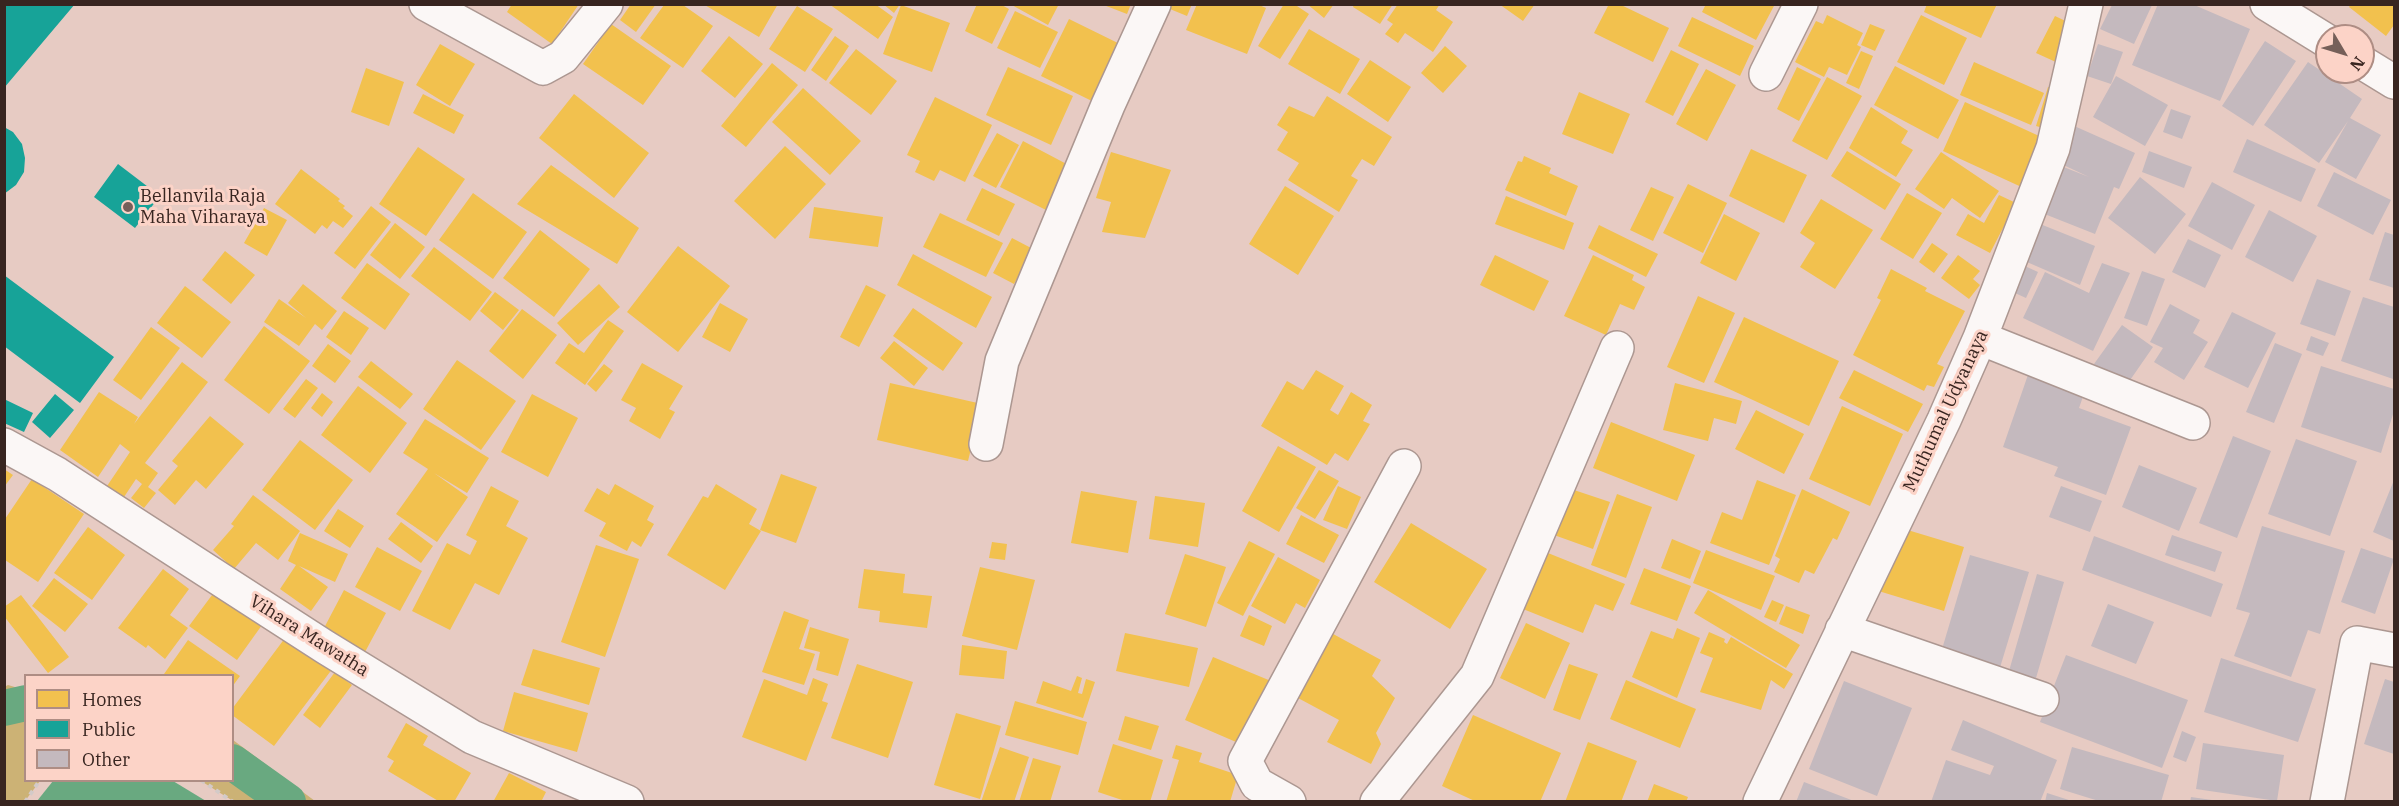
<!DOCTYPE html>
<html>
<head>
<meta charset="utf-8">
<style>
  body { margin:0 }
  #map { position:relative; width:2399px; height:806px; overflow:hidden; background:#e7cbc3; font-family:"IBM Plex Serif",serif }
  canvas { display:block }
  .frame { position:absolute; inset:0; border:6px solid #382520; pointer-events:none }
  .legend { position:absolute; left:24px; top:674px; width:210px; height:108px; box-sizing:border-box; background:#fcd3c7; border:2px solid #ae8d84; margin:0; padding:8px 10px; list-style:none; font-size:18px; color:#382520 }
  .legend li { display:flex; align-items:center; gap:12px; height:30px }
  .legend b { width:30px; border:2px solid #ae8d84 }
  .north { position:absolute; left:2315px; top:24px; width:60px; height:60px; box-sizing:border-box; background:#fcd3c7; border:2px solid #ae8d84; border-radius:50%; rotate:128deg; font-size:16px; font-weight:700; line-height:24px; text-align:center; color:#382520 }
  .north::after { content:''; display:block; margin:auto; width:21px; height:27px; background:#755f59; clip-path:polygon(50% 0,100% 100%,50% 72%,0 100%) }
</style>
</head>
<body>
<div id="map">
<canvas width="2399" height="806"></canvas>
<div class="frame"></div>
<ul class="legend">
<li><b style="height:16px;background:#f2c14e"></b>Homes</li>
<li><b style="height:16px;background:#17a398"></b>Public</li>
<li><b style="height:16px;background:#c4b9be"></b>Other</li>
</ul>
<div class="north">N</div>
</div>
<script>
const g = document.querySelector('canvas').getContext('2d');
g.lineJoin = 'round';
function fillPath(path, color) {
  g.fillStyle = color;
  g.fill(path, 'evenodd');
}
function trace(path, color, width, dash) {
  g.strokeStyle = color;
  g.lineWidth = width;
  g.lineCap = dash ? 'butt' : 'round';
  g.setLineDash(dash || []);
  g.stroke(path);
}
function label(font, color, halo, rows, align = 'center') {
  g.font = font + ' "IBM Plex Serif",serif';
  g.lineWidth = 6;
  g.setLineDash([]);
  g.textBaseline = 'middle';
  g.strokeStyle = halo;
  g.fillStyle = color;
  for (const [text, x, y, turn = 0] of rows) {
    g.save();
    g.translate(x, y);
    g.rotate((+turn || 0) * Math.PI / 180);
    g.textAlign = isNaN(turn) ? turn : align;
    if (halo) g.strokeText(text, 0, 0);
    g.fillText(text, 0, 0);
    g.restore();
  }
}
fillPath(new Path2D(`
  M8,685L25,690L26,780L40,781L25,801H5L4,687Z
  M233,740L315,801H233L201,781L232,780Z`), '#ccb275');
fillPath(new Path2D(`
  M53,781H173L206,801H37Z`), '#69a980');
fillPath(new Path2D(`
  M512,4H579L552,44L507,12Z
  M631,4H656L636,32L620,20Z
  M703,4H778L759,37Z
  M829,4H875L893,17L878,39Z
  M883,4H900L894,13Z
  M977,4H1000L1009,9L992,44L965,31Z
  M1010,4H1059L1048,25Z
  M1101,4H1131L1127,14Z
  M1166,4H1192L1187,16L1165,7Z
  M1197,4H1257L1266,8L1247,54L1186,30Z
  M1284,4H1294L1309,14L1280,59L1258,46Z
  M1307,4H1334L1324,18Z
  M1354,4H1393L1380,24L1353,7Z
  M1398,4H1440L1436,10L1453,22L1433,52L1405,33L1398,43L1385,34L1393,24L1387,20Z
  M1499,4H1535L1523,21Z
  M1609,4H1619L1669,28L1653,62L1594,33Z
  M1706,4H1775L1756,40L1702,12Z
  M1927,4H1997L1981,38L1924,12Z
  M2351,4H2394V25L2386,36L2349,7Z
  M664,5H683L713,26L683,68L640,38Z
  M901,5L950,23L932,72L883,54Z
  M797,6L833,29L805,72L769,49Z
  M1015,11L1058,32L1040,68L997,48Z
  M1827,15L1863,33L1857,45L1861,47L1847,75L1829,67L1824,77L1795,62L1816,21L1823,24Z
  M1921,15L1967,38L1944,85L1897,62Z
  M2055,16L2076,26L2058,63L2036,53Z
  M1692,17L1754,46L1740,76L1678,46Z
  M1069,19L1126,47L1098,104L1041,76Z
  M611,24L671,66L643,105L583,64Z
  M1870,24L1885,30L1875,51L1861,45Z
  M1309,29L1360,59L1340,94L1288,64Z
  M729,36L763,64L735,98L701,71Z
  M835,36L849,46L826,81L811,70Z
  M440,44L475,64L450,106L416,85Z
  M1445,46L1467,66L1443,93L1421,73Z
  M856,49L897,81L871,115L829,83Z
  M1671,50L1699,64L1673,116L1645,102Z
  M1861,51L1873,56L1859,89L1846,83Z
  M1370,60L1411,87L1388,122L1347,94Z
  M1974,62L2044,93L2031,125L1960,95Z
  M772,63L798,85L746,147L721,126Z
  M1895,66L1959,100L1938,139L1874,105Z
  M1008,67L1073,96L1051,145L986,115Z
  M1797,67L1821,79L1799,121L1777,109Z
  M366,68L404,82L389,126L351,112Z
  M1706,69L1736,85L1707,141L1676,124Z
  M1827,77L1862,96L1827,160L1792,141Z
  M2048,87L2063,91L2050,130L2036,126Z
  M803,88L861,141L830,175L772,122Z
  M1579,92L1630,114L1613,154L1562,134Z
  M423,94L464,115L454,134L413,113Z
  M574,94L649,153L614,198L539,138Z
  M1327,96L1392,137L1374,166L1362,159L1351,176L1358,180L1339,212L1288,180L1299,163L1277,150L1288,132L1277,125L1289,106L1314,117Z
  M935,97L992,125L965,182L940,170L934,181L915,172L920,161L907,155Z
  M1965,102L2050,141L2028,190L1943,151Z
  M1871,107L1908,131L1901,143L1913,150L1896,177L1849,148Z
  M997,133L1019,145L996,188L973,176Z
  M1023,141L1076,169L1054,214L1000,187Z
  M785,146L826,184L775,239L734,201Z
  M418,147L465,179L426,236L379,204Z
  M1751,149L1807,175L1784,223L1729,196Z
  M1847,151L1901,184L1885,210L1831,176Z
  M1111,152L1171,170L1145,238L1102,232L1111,202L1096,198Z
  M1941,152L1999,191L1980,218L1952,198L1944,209L1915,189Z
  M1524,156L1551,168L1549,173L1578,186L1566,216L1505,190L1518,161L1522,162Z
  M551,165L639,228L617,264L517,204Z
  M301,169L340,199L338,201L345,206L343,208L353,216L343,228L333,221L327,229L322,225L315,234L275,204Z
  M1688,184L1727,203L1703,253L1663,233Z
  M1285,186L1334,216L1298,275L1249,244Z
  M1651,187L1674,197L1653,241L1630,230Z
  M982,188L1015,204L999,236L966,220Z
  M473,193L527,232L493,279L439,240Z
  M1907,193L1942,213L1913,259L1880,239Z
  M1999,195L2016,203L1990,253L1956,235L1968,214L1984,223Z
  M1506,196L1574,223L1564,250L1495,224Z
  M1821,199L1873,230L1835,289L1800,267L1815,243L1800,233Z
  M371,206L391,222L355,269L334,253Z
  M814,207L883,217L878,247L809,238Z
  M264,208L287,220L267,256L244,243Z
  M940,213L1003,243L986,277L923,247Z
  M1724,214L1760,233L1736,281L1700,263Z
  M395,223L425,247L400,279L370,255Z
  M1599,225L1658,254L1646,277L1588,248Z
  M540,230L590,269L554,317L503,278Z
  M1012,238L1033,249L1014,284L993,273Z
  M1932,243L1948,254L1934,273L1919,262Z
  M678,246L730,286L678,352L627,312Z
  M434,247L492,292L470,321L411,276Z
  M225,251L255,275L231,304L202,280Z
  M913,254L992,297L976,328L897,285Z
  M1495,255L1549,281L1534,311L1480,285Z
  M1593,255L1634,275L1632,280L1645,287L1634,310L1620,304L1606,335L1564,316Z
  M1958,255L1980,271L1973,279L1980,285L1969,299L1941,278Z
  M367,263L410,294L385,330L341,298Z
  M1891,269L1927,288L1925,291L1965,311L1937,364L1944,367L1934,387L1927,385L1924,391L1853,355L1881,300L1877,298Z
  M303,284L337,311L322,330L315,324L299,346L264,322L279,299L306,318L288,303Z
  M599,284L620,307L578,345L557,323Z
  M866,285L886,295L859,347L840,337Z
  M185,286L231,322L202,358L157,323Z
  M495,292L519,310L503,330L480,311Z
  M1698,296L1735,313L1704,383L1667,367Z
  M720,303L748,319L730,352L702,337Z
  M913,308L963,343L943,371L893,336Z
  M522,309L557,335L523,379L489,351Z
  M344,311L369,328L351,355L326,337Z
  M1744,317L1839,361L1809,426L1714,382Z
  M608,320L624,331L585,385L555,363L569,343L584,353Z
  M264,326L310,361L269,414L224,380Z
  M151,327L180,348L141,400L113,380Z
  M894,341L928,368L914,386L880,358Z
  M328,344L351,361L335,383L312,366Z
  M457,360L516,401L481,450L423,409Z
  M371,361L413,394L400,409L358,377Z
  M182,362L208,382L145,463L158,473L148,487L156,493L144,508L131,498L142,484L136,479L122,500L105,489L130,452L120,444L98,477L60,450L99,392L138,417L134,424Z
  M642,363L683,386L669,409L675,412L660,439L629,421L636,408L621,400Z
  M604,364L613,371L596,392L587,384Z
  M1316,370L1344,386L1330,410L1338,415L1351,392L1372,405L1363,421L1370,424L1348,461L1335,453L1327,465L1261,426L1287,381L1303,390Z
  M1854,370L1923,404L1908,432L1839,398Z
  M306,379L318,388L295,418L283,409Z
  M890,383L982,404L968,461L877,440Z
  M1675,383L1742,401L1736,424L1714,418L1708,441L1663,430Z
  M358,386L407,423L370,473L321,435Z
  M322,393L333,402L322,417L311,408Z
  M532,394L578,418L548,477L501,452Z
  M1842,406L1903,434L1870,506L1809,479Z
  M1756,410L1804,434L1784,474L1735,449Z
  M210,416L244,444L206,489L196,480L175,505L158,490L178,466L172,461Z
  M425,419L489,458L467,493L434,473L468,497L437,542L396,514L428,469L403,453Z
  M1611,422L1695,455L1677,501L1593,468Z
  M300,440L353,480L315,530L262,490Z
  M1278,446L1316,467L1279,532L1242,511Z
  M4,469L13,475L4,487Z
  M1319,470L1339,481L1315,519L1296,508Z
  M781,474L817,487L796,543L760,530Z
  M32,479L84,514L38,582L5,560V519Z
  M1757,480L1796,495L1769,565L1710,543L1722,512L1742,520Z
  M615,484L654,506L647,520L654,524L641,547L632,541L627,551L599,536L606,523L584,511L597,488L609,495Z
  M716,484L757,509L749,524L761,531L725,590L667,555L703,496L708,498Z
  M491,486L519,501L506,526L528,538L499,595L475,583L450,630L412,611L447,543L470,555L477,541L466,535Z
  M1338,486L1361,497L1347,529L1323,520Z
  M1571,489L1610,502L1593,549L1554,535Z
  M1802,489L1850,512L1837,540L1833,538L1814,574L1805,570L1799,583L1774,572L1780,559L1775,556Z
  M1081,491L1137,501L1128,553L1071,543Z
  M1617,494L1652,507L1626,578L1591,565Z
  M253,495L300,531L278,560L256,543L234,569L213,550L234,526L231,524Z
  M1155,496L1205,503L1198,547L1149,539Z
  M338,509L364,526L350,548L324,531Z
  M1301,515L1339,535L1324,563L1286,544Z
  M401,522L433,546L421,563L388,539Z
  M1411,523L1487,569L1450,629L1374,582Z
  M1891,525L1964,547L1944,611L1872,589Z
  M88,527L125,555L92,600L54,573Z
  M300,533L348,554L335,582L299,566L328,587L311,611L280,589L296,565L288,561Z
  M1672,539L1701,551L1690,579L1661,568Z
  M1249,541L1275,554L1243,616L1217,603Z
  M992,542L1007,544L1005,560L989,558Z
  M596,545L639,559L605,657L561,642Z
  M377,547L422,571L400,611L355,587Z
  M1706,550L1775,576L1761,610L1693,583Z
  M1543,551L1625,584L1613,611L1595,604L1583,633L1523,609Z
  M1185,554L1226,567L1206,627L1165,614Z
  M1278,557L1320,580L1305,608L1296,603L1285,624L1251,606Z
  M980,567L1035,580L1017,650L962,636Z
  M1644,568L1691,586L1677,621L1630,604Z
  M163,569L189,589L170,615L188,628L165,659L148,645L146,648L118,628Z
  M864,569L905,574L903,593L932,596L927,628L879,622L880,611L858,608Z
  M54,578L88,604L65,632L32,606Z
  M344,590L386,613L365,652L323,630Z
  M1708,590L1800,645L1786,668L1694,613Z
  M215,591L262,625L237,660L189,626Z
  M21,595L69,657L48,673L4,616V607Z
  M1772,600L1784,605L1776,622L1764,617Z
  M1786,606L1810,615L1803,634L1779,624Z
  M784,611L809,620L799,649L815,654L804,685L762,672Z
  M1249,615L1272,626L1264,646L1240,636Z
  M1526,623L1570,643L1545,699L1500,678Z
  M810,627L849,639L838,676L816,670L820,652L804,648Z
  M1677,628L1700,638L1677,698L1632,677L1651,631L1673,639Z
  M1324,629L1381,660L1372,676L1395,698L1376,733L1381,744L1371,764L1327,742L1339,720L1298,698L1319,658Z
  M1709,632L1725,639L1724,642L1727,644L1731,637L1793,674L1784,689L1771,680L1761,710L1700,692L1713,658L1700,653Z
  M1125,633L1198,648L1189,687L1116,671Z
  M288,634L333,668L274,746L232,715V709Z
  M188,640L240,676L232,687V676L164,674Z
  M962,645L1007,651L1004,679L959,675Z
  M533,649L600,668L589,705L521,685Z
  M1213,657L1271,681L1243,745L1185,720Z
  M857,664L913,682L888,758L831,738Z
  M1569,664L1598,674L1580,720L1553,710Z
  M335,672L352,685L320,728L303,715Z
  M1077,676L1082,678L1078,693L1082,694L1086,679L1095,682L1083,718L1036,703L1043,681L1071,691Z
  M813,678L828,684L822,701L828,703L806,761L742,737L764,679L807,695Z
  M1626,680L1696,709L1680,748L1610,719Z
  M514,692L588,713L577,752L503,731Z
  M1015,701L1087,722L1078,755L1005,735Z
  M956,713L1001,726L980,799L934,785Z
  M1473,715L1561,753L1540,802H1477L1442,786Z
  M1125,716L1159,726L1151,750L1118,740Z
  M406,723L428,736L423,745L471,773L454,802H440L388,771L394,761L387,757Z
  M1588,742L1637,761L1621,802H1565Z
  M1113,744L1163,760L1150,802H1128L1098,792Z
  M1176,745L1202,753L1199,762L1238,775L1230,802H1166L1179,760L1172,758Z
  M1000,747L1029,757L1014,802H981Z
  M1033,758L1061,766L1050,802H1019Z
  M509,773L546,792L541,802H493Z
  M1654,784L1688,797L1686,802H1647Z`), '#f2c14e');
fillPath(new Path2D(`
  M4,4H75L4,88Z
  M4,127L13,132L22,144L25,158L24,172L16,185L4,194Z
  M118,164L160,196L135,228L94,197Z
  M4,275L114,357L80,403L4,346Z
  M55,394L74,410L50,438L32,422Z
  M4,399L33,413L24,432L4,423Z`), '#17a398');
trace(new Path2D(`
  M4,708L26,703
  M232,762L288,802`), '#69a980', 36);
fillPath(new Path2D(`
  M2158,4H2192L2250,29L2220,101L2132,65Z
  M2112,5H2152L2134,44L2100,29Z
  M2265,41L2296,61L2253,126L2222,106Z
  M2098,44L2123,52L2111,84L2087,76Z
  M2308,62L2362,99L2350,118L2381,135L2356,179L2325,162L2348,121L2319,163L2264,125Z
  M2116,76L2168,105L2145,146L2093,117Z
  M2171,109L2191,116L2182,139L2163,132Z
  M2072,125L2135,153L2119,189L2114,187L2095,234L2037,211L2056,164L2089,177L2057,162Z
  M2247,139L2316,169L2301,202L2233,172Z
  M2149,151L2192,167L2184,188L2142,172Z
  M2334,172L2391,200L2373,235L2317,206Z
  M2140,177L2186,214L2155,254L2108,218Z
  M2212,182L2255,205L2232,250L2188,226Z
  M2269,210L2317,236L2293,282L2245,257Z
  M2035,222L2095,246L2080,285L2020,259Z
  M2385,232L2394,235V288L2369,280Z
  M2188,239L2221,255L2205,288L2172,272Z
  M2016,262L2038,272L2026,298L2004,288Z
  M2102,263L2130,273L2093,351L2023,318L2045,272L2089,293Z
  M2142,271L2165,279L2147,326L2124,318Z
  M2317,279L2351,291L2335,336L2300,324Z
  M2363,297L2394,307L2393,379L2341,361Z
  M2170,304L2200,320L2193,333L2208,342L2184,380L2154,362L2163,348L2150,342Z
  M2232,312L2276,333L2248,388L2204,367Z
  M2122,325L2153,347L2126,386L2094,364Z
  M2311,336L2329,343L2323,356L2306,350Z
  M2275,343L2302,354L2274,423L2246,412Z
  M2321,366L2394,389V411L2381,453L2301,427Z
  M2030,369L2086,388L2079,408L2131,427L2106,495L2054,476L2058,467L2003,447Z
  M2233,436L2271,451L2237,538L2199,523Z
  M2296,439L2357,461L2330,536L2268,514Z
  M2139,465L2197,488L2179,531L2122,507Z
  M2394,480V541L2373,532Z
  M2061,486L2102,501L2090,532L2049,517Z
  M2262,526L2345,551L2320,634L2308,630L2291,677L2234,656L2250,613L2236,609Z
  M2172,535L2222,552L2215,572L2165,555Z
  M2094,536L2223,584L2211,617L2082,570Z
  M2361,548L2394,559L2375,614L2341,602Z
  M1970,555L2029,572L1995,684L1937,666Z
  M2037,574L2064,582L2036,678L2009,671Z
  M2108,604L2154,622L2136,664L2091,646Z
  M2066,655L2188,700L2162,768L2040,722Z
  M2221,658L2316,689L2298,742L2204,712Z
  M2385,679L2394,682V754L2364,744Z
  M1844,681L1912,708L1877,796L1809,769Z
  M1963,720L2057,760L2040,802H1931L1946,760L1990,775L1994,766L1951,750Z
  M2182,731L2196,737L2186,762L2173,757Z
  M2203,743L2284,755L2277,801L2196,789Z
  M2072,747L2169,775L2161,802H2102L2060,789Z
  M1804,782L1854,801V802H1796Z
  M2047,793L2072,801V802H2045Z
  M2191,797L2212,800V802H2190Z`), '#c4b9be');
const minor = new Path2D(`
  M426,4L543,68L563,57L606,4
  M2267,4L2327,41
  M2363,63L2394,82
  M1766,74L1801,4
  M1980,338L2193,423
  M986,444L1002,361L1108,105L1154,4
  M4,445L57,474L325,647L472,737L627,802
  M1842,630L2042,699
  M1289,802L1257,784L1245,761L1404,466
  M1377,802L1477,676L1617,348
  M1760,802L1944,420L1980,338L2053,148L2086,4
  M2327,802L2357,643L2394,650`);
trace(minor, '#ac9791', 36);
trace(new Path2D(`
  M201,780L233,802
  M25,802L40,780`), '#d3cac8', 4, [4.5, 4.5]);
trace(minor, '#fbf7f6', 33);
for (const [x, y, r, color] of [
  [128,207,6,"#755f59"]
]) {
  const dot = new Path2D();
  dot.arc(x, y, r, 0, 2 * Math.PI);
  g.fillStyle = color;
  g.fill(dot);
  trace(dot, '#fcd3c7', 2);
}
label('18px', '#382520', '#fcd3c7', [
  ["Bellanvila Raja",140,197],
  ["Maha Viharaya",140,218]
], 'left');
label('18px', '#382520', '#fcd3c7', [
  ["Muthumal Udyanaya",1946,411,-65],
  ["Vihara Mawatha",309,636,32]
]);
</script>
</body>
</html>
